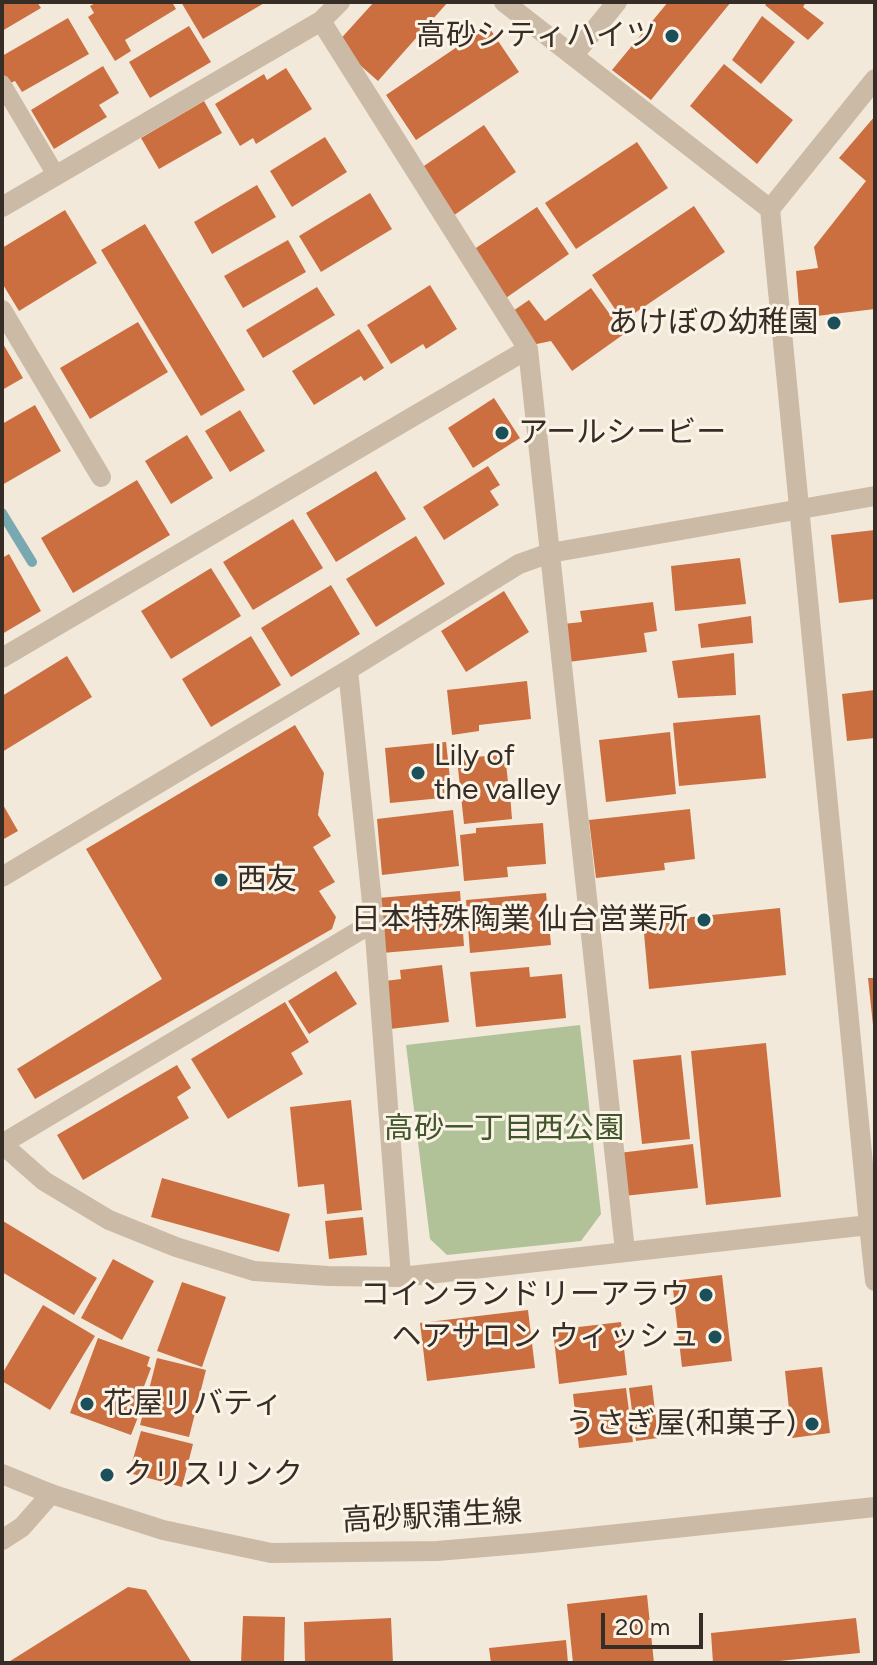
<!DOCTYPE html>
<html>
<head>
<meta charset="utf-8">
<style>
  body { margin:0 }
  #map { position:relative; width:877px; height:1665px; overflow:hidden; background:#f3e9da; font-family:Figtree,sans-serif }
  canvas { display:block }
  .frame { position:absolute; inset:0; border:4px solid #372d27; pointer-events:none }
  .scale { position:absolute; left:601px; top:1613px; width:102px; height:36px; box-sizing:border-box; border:4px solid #372d27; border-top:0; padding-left:10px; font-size:24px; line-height:28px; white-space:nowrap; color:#372d27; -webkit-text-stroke:6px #faf3e6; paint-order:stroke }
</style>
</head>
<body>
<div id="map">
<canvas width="877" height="1665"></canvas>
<div class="frame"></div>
<div class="scale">20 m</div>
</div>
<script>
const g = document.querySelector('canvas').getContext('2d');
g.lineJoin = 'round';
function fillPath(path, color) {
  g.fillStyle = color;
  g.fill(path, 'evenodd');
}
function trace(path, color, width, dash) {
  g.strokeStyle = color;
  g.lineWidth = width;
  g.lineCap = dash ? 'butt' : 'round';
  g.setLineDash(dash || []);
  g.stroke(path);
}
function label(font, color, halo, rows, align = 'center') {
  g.font = font + ' Figtree,"Noto Sans JP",sans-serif';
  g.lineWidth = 6;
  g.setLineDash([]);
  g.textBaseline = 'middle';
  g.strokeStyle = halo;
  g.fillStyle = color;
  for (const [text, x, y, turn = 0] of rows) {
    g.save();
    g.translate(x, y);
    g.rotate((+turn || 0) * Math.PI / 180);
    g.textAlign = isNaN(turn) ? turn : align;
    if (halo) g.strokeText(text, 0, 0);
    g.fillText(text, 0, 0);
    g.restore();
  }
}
fillPath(new Path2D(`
  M580,1025L601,1214L581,1241L447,1255L430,1239L406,1045Z`), '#b1c299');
trace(new Path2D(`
  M2,513L32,562`), '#78a9b1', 10);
fillPath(new Path2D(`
  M2,2H37L41,8L2,31Z
  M97,2H172L176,9L125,40L131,51L115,61L88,17L94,13L90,6Z
  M181,2H266L203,39Z
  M374,2H448L378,81L336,44Z
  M668,2H731L651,100L612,70Z
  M768,2H806L803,7L824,23L808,40L765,5Z
  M762,16L795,42L761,84L732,60Z
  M68,18L89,54L22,92L15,81L8,84L2,73V56Z
  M189,26L211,62L150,98L129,62Z
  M488,26L519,72L416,140L386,95Z
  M724,64L793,120L757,164L690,106Z
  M103,66L119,93L99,105L107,117L54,149L31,110Z
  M286,68L312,109L256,144L253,138L240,146L215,104L264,74L267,80Z
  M204,101L222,133L159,169L141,138Z
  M875,116V309L800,318L796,271L818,268L814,247L866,181L839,158Z
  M484,125L516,172L450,218L418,170Z
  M325,137L347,172L292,207L270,171Z
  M637,142L668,188L576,249L545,203Z
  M257,185L276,217L212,254L194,222Z
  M370,193L392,229L321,272L299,236Z
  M694,206L725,252L623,321L592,275Z
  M537,207L569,254L503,300L470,252Z
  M65,210L97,263L19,311L2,283V248Z
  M145,224L245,390L201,416L101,250Z
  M288,240L306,272L243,308L224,276Z
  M430,285L457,329L426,349L423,344L391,364L367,325Z
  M317,287L335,315L263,358L246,330Z
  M591,288L624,334L572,371L551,341L532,345L510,313L529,300L545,321Z
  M138,322L168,372L90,419L60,368Z
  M359,329L384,368L364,381L361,376L314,405L292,371Z
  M2,342L23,378L2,390Z
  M494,398L520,438L473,468L448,428Z
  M35,405L61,451L2,485V424Z
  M240,410L265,451L230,472L205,431Z
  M187,435L213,478L171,504L145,461Z
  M488,466L500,485L490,491L499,505L444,540L423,507Z
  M376,471L406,519L336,562L306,513Z
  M137,480L170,535L73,593L41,538Z
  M293,519L323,568L253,610L223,562Z
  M875,530V599L839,603L831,535Z
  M416,536L445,584L376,627L346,579Z
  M9,554L41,611L2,634V558Z
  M740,558L746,604L675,611L671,566Z
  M211,568L241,616L171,659L141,611Z
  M331,585L360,634L291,677L261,628Z
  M504,591L529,632L466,672L441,631Z
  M653,602L657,631L644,633L647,652L568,662L563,624L582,622L580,611Z
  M751,616L753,643L701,648L698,624Z
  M251,636L281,685L211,727L182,679Z
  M734,653L736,695L678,698L672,661Z
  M67,656L92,697L2,752V696Z
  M527,681L531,719L479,725V731L452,735L447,690Z
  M875,690V738L847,741L842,694Z
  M760,715L766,778L679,786L673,723Z
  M295,725L324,773L318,815L331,836L313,847L335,882L319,891L336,917L332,929L35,1099L17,1069L162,979L86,849Z
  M670,732L676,794L606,802L599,740Z
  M446,742L452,797L390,803L385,748Z
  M505,754L508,782L496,783L497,795L510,794L512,819L464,824L457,759Z
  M2,803L18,831L2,840Z
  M690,809L695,859L664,863L665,870L596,878L589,820Z
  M453,810L459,866L382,875L377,819Z
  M543,823L546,864L507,867L508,877L464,881L460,835L476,833V828Z
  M460,891L464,946L382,953L378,898Z
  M546,893L551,945L470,953L466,900Z
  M780,908L786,975L649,989L643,922Z
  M442,965L449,1022L390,1029L385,981L401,979L400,970Z
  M529,967L530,977L562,974L566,1018L476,1027L470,972Z
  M336,971L357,1004L309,1034L288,1001Z
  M868,978H875V1025H873Z
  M285,1002L309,1042L291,1053L303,1074L228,1119L191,1059Z
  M766,1043L781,1197L706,1205L691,1051Z
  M681,1055L690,1139L642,1144L633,1060Z
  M177,1065L191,1088L177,1097L189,1118L83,1180L57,1135Z
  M351,1100L362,1210L327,1214L324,1184L298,1187L290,1107Z
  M693,1144L698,1188L624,1196L619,1153Z
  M162,1178L290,1214L279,1252L151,1217Z
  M363,1217L367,1255L329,1259L325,1221Z
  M3,1221L97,1278L74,1315L2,1272Z
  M113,1259L154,1281L122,1340L81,1318Z
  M722,1275L732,1361L682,1367L672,1281Z
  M182,1282L226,1297L202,1367L157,1351Z
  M43,1305L95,1336L50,1410L2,1381V1374Z
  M528,1310L535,1368L427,1381L420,1323Z
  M621,1322L627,1375L559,1384L553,1330Z
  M98,1338L150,1357L147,1366L151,1368L135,1410L140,1412L131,1435L70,1413Z
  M157,1358L206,1370L189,1437L140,1425Z
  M822,1367L830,1433L792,1438L785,1371Z
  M652,1385L658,1438L636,1441L629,1388Z
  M626,1388L633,1442L579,1448L573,1394Z
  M141,1431L193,1444L182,1487L129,1473Z
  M128,1587L146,1590L192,1663H7Z
  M647,1595L654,1663H573L567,1604Z
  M243,1616L285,1617L284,1663H241Z
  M391,1618L393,1663H305L304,1622Z
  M856,1618L860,1653L759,1663H713L711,1633Z
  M566,1640L568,1663H491L489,1648Z`), '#cb6f40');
trace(new Path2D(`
  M2,84L56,175`), '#cbbaa5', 18);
trace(new Path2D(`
  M504,2L770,209L875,79
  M321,21L528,349L625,1251
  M573,56L617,2
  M2,207L321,21L340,2
  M770,209L869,1225L875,1224
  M2,310L101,477
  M2,658L528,349
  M348,670L374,922L401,1277
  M2,877L348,670L519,564L550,553L875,496
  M2,1144L44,1181L109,1220L176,1247L254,1271L328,1276L401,1277L869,1225L875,1281
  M2,1144L374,922
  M2,1540L22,1527L51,1494`), '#cbbaa5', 20);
trace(new Path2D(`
  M2,1474L51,1494L163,1530L271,1553L437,1551L532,1543L875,1507`), '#cbbaa5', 20);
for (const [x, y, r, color] of [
  [672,36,8,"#1b505a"],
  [834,323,8,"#1b505a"],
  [502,433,8,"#1b505a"],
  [418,773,8,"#1b505a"],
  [221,880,8,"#1b505a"],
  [704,920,8,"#1b505a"],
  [706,1295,8,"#1b505a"],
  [715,1337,8,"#1b505a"],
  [87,1404,8,"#1b505a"],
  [812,1424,8,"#1b505a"],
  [107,1475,8,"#1b505a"]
]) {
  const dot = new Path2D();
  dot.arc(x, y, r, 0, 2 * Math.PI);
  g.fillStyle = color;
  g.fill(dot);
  trace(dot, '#faf3e6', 3);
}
label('30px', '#372d27', '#faf3e6', [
  ["高砂シティハイツ",656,36],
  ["あけぼの幼稚園",818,323],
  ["アールシービー",518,433,"left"],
  ["Lily of",434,756,"left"],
  ["the valley",434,790,"left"],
  ["西友",237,880,"left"],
  ["日本特殊陶業 仙台営業所",688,920],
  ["コインランドリーアラウ",690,1295],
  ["ヘアサロン ウィッシュ",699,1337],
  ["花屋リバティ",103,1404,"left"],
  ["うさぎ屋(和菓子)",796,1424],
  ["クリスリンク",123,1475,"left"]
], 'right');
label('30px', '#41562a', '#faf3e6', [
  ["高砂一丁目西公園",504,1129]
]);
label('30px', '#372d27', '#faf3e6', [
  ["高砂駅蒲生線",432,1517,-3]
]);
</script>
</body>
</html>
